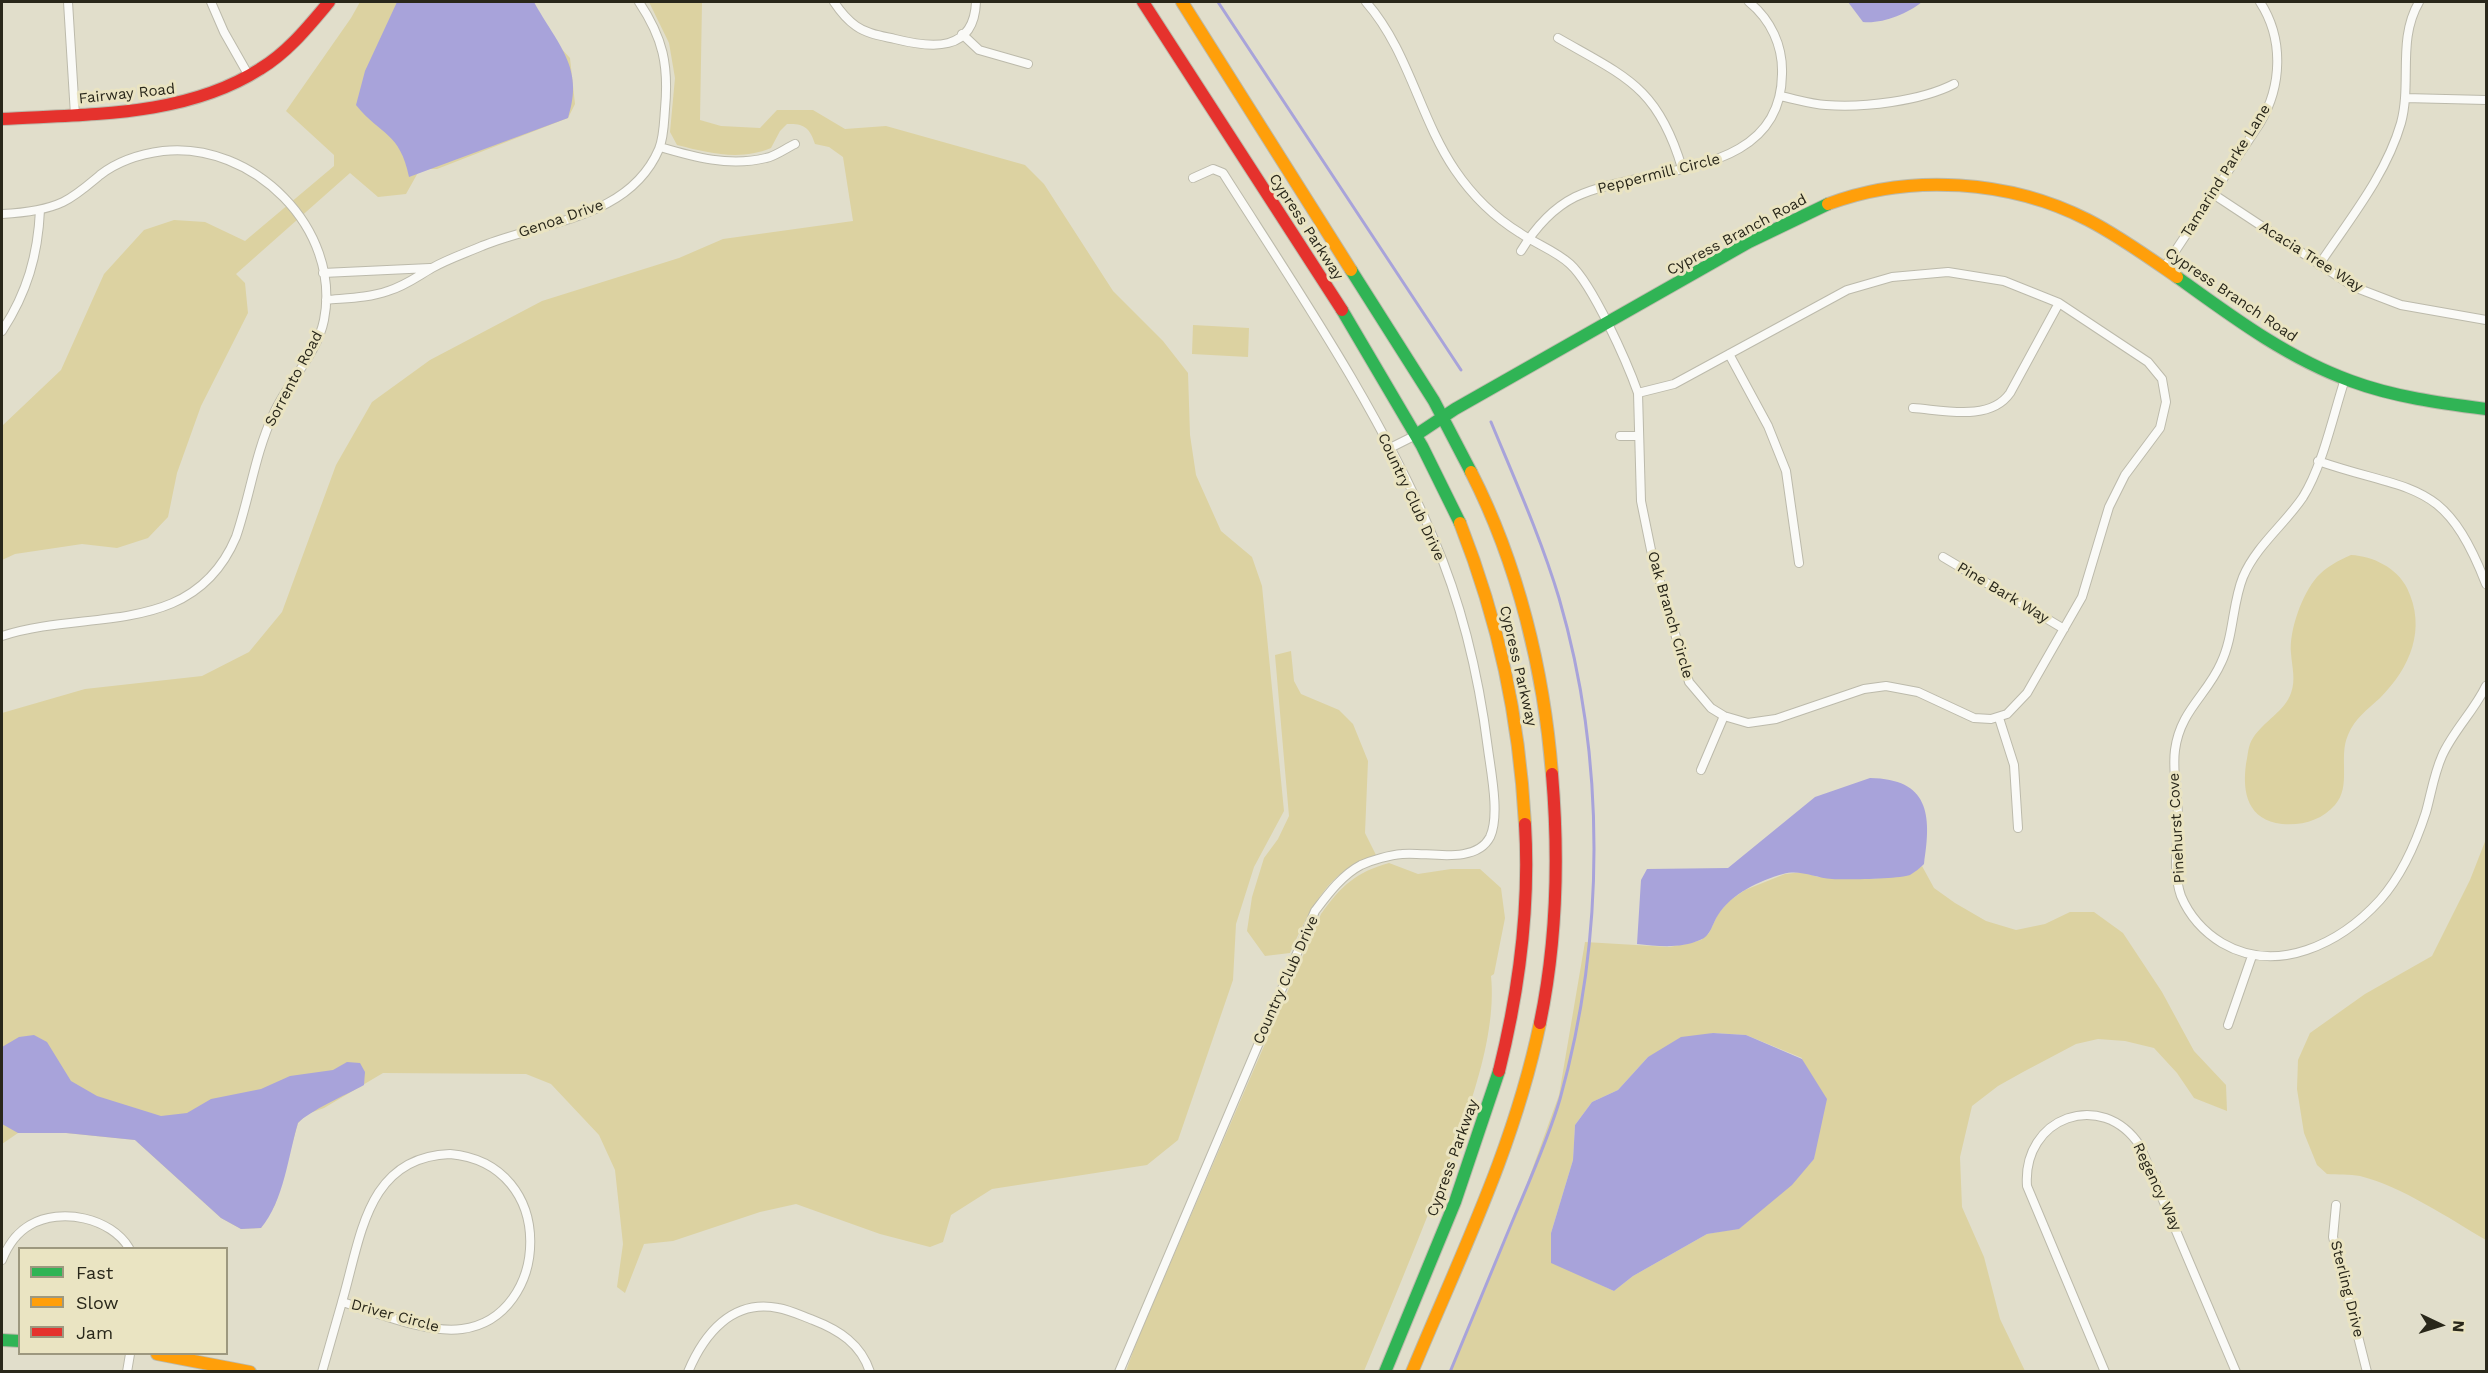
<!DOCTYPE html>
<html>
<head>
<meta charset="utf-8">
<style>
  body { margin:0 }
  #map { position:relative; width:2488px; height:1373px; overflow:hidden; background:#e1decb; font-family:"Work Sans",sans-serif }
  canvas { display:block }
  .frame { position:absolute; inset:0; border:3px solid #29271a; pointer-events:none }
  .legend { position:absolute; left:18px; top:1247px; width:210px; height:108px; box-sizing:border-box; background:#eae4c2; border:2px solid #9d987f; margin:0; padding:8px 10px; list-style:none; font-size:18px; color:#29271a }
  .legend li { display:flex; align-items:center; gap:12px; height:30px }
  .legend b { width:30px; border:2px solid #9d987f }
  .north { position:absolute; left:2410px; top:1295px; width:60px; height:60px; -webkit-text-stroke:4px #eae4c2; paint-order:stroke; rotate:94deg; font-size:16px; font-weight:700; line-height:24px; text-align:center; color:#29271a }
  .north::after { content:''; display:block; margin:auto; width:21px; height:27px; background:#29271a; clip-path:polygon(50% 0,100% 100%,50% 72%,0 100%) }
</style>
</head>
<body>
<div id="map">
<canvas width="2488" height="1373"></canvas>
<div class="frame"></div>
<ul class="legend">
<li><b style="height:8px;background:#30b455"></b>Fast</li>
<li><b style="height:8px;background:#ff9f0a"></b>Slow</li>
<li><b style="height:8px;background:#e5322d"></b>Jam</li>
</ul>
<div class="north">N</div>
</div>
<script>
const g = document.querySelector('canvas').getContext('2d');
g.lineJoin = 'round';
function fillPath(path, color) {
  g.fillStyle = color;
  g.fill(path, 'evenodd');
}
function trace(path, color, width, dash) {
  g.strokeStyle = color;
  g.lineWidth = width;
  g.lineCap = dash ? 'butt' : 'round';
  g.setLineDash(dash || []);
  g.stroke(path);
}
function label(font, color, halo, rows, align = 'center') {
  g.font = font + ' "Work Sans",sans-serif';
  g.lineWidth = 6;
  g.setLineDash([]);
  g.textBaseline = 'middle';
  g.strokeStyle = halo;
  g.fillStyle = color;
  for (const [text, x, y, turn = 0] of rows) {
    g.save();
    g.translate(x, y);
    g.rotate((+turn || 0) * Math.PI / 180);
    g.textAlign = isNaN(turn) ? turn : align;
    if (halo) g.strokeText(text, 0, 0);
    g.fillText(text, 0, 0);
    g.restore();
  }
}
fillPath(new Path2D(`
  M360,2H529L546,32L570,58L575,104L568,118L437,169H420L406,194L378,197L350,173L236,274L245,283L248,313L201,406L177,473L168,517L148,538L117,548L82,544L15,554L2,560V426L61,370L104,274L144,230L174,220L205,222L245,241L334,166V155L286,111L351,18Z
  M649,2H702L700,120L721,126L760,128L777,110H813L845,129L886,126L1025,165L1044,184L1113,291L1163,341L1188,373L1190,435L1196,475L1221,531L1252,557L1262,586L1284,811L1254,867L1236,924L1233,980L1178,1140L1147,1165L992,1189L951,1215L943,1242L930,1247L880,1234L796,1204L760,1212L673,1241L644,1244L625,1293L617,1287L623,1244L615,1170L599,1135L551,1084L526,1074L383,1073L324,1108L307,1114L298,1123L275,1205L261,1228L241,1229L221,1218L135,1140L66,1133H18L2,1144V713L85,689L202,676L249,652L282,612L336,465L372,402L430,360L542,301L679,258L723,239L853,221L843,157L829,147L815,144C810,128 804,123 787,124L780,131L771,148C740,161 709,153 677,145L670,132L675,78L669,43Z
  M1193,325L1249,328L1248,357L1192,354Z
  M2351,555C2373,556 2397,568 2407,588C2427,629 2410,668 2380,698C2367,710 2355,718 2348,735C2338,757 2352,786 2335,805C2322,820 2302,826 2282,824C2248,820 2242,793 2246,764C2248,755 2248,745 2253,738C2263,722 2285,711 2291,693C2296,679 2292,668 2291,653C2289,631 2302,594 2317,577C2326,567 2339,560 2351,555Z
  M1291,651L1294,681L1301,694L1339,710L1353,724L1368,761L1365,833L1376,855C1328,869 1309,911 1290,953L1265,956L1247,931L1252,897L1264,858L1278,839L1289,816L1275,655Z
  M2486,839V1240C2450,1219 2401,1186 2360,1176C2350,1174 2337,1175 2327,1174L2317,1165L2304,1133L2297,1089L2298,1060L2310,1033L2365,994L2432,956L2470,880Z
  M1389,863L1418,874L1451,869H1480L1501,888L1505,918L1494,974L1491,976C1498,1044 1460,1134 1435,1197C1412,1255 1388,1314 1364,1371H1126L1138,1338L1321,914C1341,886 1356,872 1389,863Z
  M1922,866L1934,888L1955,903L1986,921L2016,930L2045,924L2070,912H2094L2123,933L2162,992L2194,1051L2226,1085L2227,1111L2194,1098L2177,1073L2154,1048L2125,1041L2098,1039L2076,1044L2023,1072L1998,1086L1972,1106L1960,1157L1962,1207L1984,1257L2000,1319L2025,1371L1449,1372L1511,1228L1559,1095L1585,942L1669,947L1686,944L1701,940L1709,933L1718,914L1729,901L1745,890L1785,874L1803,872L1818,877L1871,879L1909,875ZM1713,1033L1746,1035L1802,1058L1816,1141L1814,1159L1740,1228L1707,1234L1633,1276L1614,1291L1592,1281L1551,1233L1573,1160L1575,1125L1592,1102L1618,1090L1648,1057Z`), '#dcd2a1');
fillPath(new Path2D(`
  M397,2H534C557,44 585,67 568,118L409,177C400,132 381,136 356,105L365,71Z
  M1848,2H1922C1907,14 1882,24 1863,22Z
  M1870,778C1929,779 1932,814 1924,864C1920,868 1915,872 1910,875C1900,879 1845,880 1832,879C1815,878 1800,869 1783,874C1759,881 1732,893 1718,915C1712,924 1711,936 1700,940C1680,949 1657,946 1637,944L1641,880L1647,869L1728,868L1815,797Z
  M1713,1033L1746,1035L1802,1059L1827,1099L1814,1159L1792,1185L1739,1229L1707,1234L1633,1276L1614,1291L1551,1263V1233L1573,1160L1575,1125L1592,1102L1618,1090L1648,1057L1681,1037Z
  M34,1035L47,1042L71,1081L97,1096L161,1116L187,1113L211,1099L261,1089L290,1076L333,1070L347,1062L360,1063L365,1072L364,1085C346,1095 309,1111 298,1123C288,1156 284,1201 261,1228L241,1229L221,1218L135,1140L66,1133H18L2,1124V1047L19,1037Z`), '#a8a3da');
trace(new Path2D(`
  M1218,2L1461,370
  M1450,1372C1472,1319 1494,1267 1515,1215C1531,1177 1548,1139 1560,1099C1605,938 1606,759 1559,598C1541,538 1515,480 1491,422`), '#a8a3da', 3);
const street = new Path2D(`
  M68,2L75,115
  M211,2L224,32L249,76
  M834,2C840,11 846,19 856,26C867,34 882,36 895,39C931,48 974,53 976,2
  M1366,2C1409,51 1419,117 1455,170C1472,195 1494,217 1520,233C1536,244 1556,251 1570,264C1593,285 1627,362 1638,393L1674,384L1847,290L1892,277L1948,272L2004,281L2059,303L2148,362L2162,379L2166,402L2160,428L2125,475L2109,507L2082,597L2027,693L2007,714L1991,719L1974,718L1918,692L1886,686L1864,689L1776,719L1748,723L1724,716L1711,708L1689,682L1651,550L1641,501L1638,393
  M962,34L979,50L1028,64
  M1558,38C1626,77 1658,87 1682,168
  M1780,96C1795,99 1811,104 1826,105C1863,108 1921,101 1954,84
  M2405,98L2486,100
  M660,147C694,157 729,167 766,158C776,156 786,148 795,144
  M2213,194L2354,287L2401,305L2486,320
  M2,214C22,213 44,211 63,202C77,195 88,185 100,175C118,161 140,154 163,151C252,141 342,228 324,320C317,355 287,382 273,415C255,454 250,496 236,537C193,639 88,608 2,636
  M1521,251C1535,228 1551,209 1575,197C1644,164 1781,181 1782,74C1783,46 1771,20 1749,2
  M2319,265C2349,220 2386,175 2401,123C2412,82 2397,40 2419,2
  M2164,268L2260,123C2282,86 2284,39 2260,2
  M323,273L430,268
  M326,300C347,298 368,298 388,291C405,286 418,276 432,268C448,259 466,253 482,246C544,221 629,219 659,149C664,137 664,121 665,109C669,65 663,38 639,2
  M2,331C27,293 38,255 40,210
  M1729,354L1768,426L1786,471L1799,563
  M2345,379C2333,415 2323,465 2303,497C2285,524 2256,546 2243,577C2232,604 2234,636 2221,663C2207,695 2180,711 2175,750C2172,772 2178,795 2178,818C2178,844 2172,870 2181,896C2189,915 2204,932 2222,943C2277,975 2340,944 2380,900C2402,875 2416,843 2426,812C2431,794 2434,774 2442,756C2453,731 2474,711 2486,686
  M1913,408C1943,410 1990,422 2010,393L2059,303
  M1620,436H1639
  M1390,448L1416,435
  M2318,461C2414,494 2444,477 2486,584
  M1943,557L2064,629
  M1999,718L2014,765L2018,828
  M1701,770L1724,716
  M2228,1025L2252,956
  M450,1154C560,1164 550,1318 462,1329C427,1334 376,1312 342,1302C361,1238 366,1157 450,1154Z
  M2336,1205L2333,1237L2367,1372
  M2,1260C8,1245 16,1233 30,1225C61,1207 111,1218 129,1248
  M127,1372L130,1354
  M322,1372L342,1302
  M688,1372C704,1334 732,1299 778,1308C790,1310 802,1316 813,1320C839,1330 861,1344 870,1372
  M1119,1372L1315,911C1328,894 1342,875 1361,865C1372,860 1390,855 1402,854C1425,851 1475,866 1490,837C1500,816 1491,772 1488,749C1479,677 1462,604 1433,537C1378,408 1298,291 1223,173L1213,169L1193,178
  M2105,1372L2027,1186C2022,1117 2102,1088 2140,1146L2236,1372`);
const fast = new Path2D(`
  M1351,270L1434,401L1471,472
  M2177,277C2231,316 2287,358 2351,381C2394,397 2440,403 2486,409
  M1342,310L1422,446L1460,523
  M1416,435L1455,409L1749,242L1828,204
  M2,1340L20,1341
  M1385,1372L1455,1202L1499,1071`);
const slow = new Path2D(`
  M1182,2L1351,270
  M1828,204C1910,173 2010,180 2088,220C2119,236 2148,257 2177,277
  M1471,472C1518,564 1544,671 1552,774
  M1460,523C1499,623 1519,716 1525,824
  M157,1354L250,1372
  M1412,1372C1461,1254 1514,1148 1540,1023`);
const jam = new Path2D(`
  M1143,2L1342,310
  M2,119C88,114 185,117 260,69C288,52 308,27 329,2
  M1540,1023C1557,941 1559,857 1552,774
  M1499,1071C1519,991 1530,907 1525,824`);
trace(street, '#bcbaab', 10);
trace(fast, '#bcbaab', 14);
trace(slow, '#bcbaab', 14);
trace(jam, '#bcbaab', 14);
trace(street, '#fafaf7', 8);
trace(fast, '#30b455', 12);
trace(slow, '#ff9f0a', 12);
trace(jam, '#e5322d', 12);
label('15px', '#29271a', '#eae4c2', [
  ["Fairway Road",127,94,-6],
  ["Tamarind Parke Lane",2226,171,-58],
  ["Peppermill Circle",1659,174,-14],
  ["Genoa Drive",561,219,-19],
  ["Cypress Parkway",1306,227,57],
  ["Cypress Branch Road",1737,235,-28],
  ["Acacia Tree Way",2311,257,32],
  ["Cypress Branch Road",2231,295,34],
  ["Sorrento Road",294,379,-62],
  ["Country Club Drive",1411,497,65],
  ["Pine Bark Way",2003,593,31],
  ["Oak Branch Circle",1670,615,74],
  ["Cypress Parkway",1518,666,77],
  ["Pinehurst Cove",2177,828,-93],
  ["Country Club Drive",1286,980,-66],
  ["Cypress Parkway",1453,1158,-70],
  ["Regency Way",2157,1187,65],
  ["Sterling Drive",2347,1289,76],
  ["Driver Circle",395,1316,15]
]);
</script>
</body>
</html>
